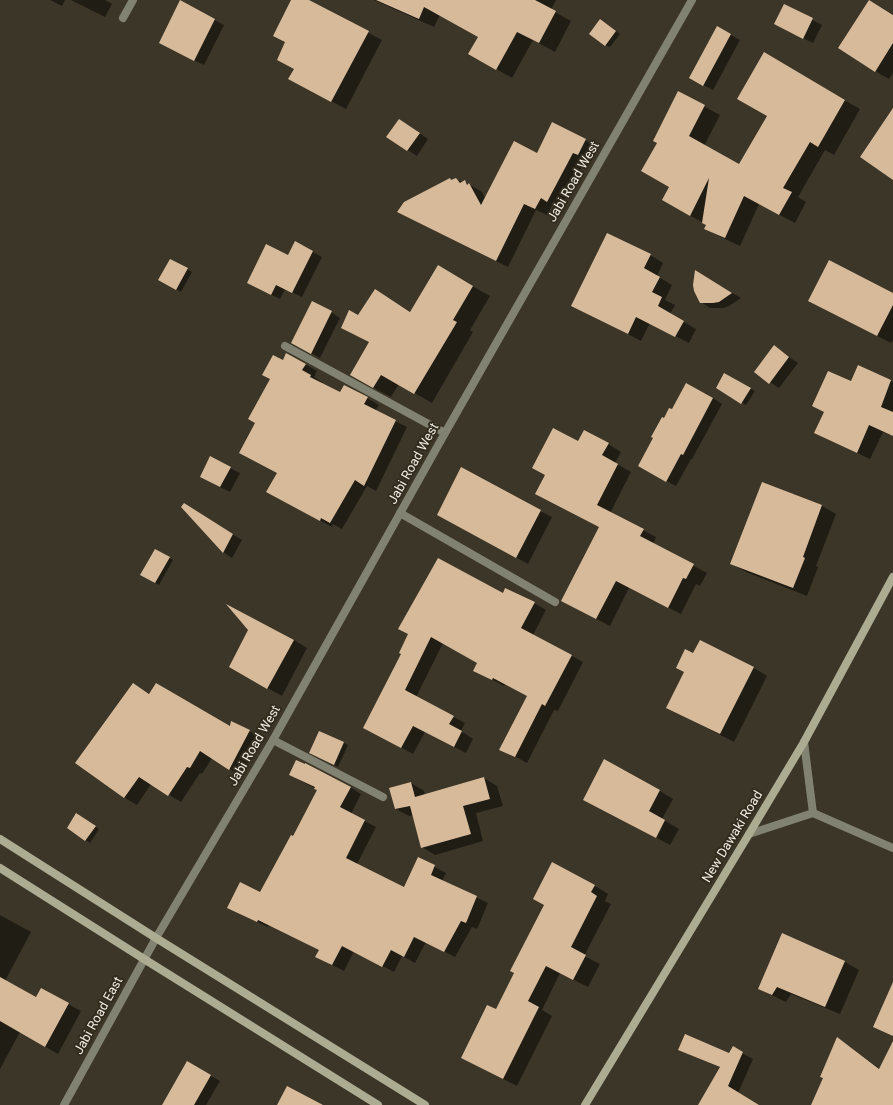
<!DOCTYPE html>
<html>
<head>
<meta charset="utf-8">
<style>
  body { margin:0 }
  canvas { display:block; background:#3c3628 }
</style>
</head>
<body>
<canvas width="893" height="1105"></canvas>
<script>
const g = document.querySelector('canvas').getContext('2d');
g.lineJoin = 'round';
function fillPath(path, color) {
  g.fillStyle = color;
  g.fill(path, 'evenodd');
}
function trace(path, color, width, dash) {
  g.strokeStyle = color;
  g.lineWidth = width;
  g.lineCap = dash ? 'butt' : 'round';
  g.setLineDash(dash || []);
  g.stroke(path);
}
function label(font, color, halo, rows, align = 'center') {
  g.font = font + ' Roboto,sans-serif';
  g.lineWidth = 4;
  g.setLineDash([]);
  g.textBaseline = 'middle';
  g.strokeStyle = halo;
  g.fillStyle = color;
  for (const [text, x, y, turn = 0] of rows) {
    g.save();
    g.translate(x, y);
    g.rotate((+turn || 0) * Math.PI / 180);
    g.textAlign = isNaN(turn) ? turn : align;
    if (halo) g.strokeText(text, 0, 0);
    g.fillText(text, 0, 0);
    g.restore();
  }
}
fillPath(new Path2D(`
  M50,0H65L62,6Z
  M71,0H105L112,4L105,17Z
  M292,0H305L382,40L346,109L304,87L295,69L286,43Z
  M374,0H556L551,10L571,21L555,52L533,40L512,78L470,54L479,37L440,15L434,27Z
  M870,1L893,14V73L889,79L875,71Z
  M180,2L224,25L204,65L169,48Z
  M784,5L822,25L813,43L784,29Z
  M605,23L620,34L610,47L605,45Z
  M717,27L740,40L713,90L690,78Z
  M764,54L860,109L834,155L825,150L798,197L806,202L795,223L759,204L740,246L721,237L706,229L707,225L663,200L670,187L658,143L679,93L720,115L704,146L740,165L768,116Z
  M552,123L598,147L591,161L586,159L560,208L553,204L547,215L536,210L508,267L398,212L450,179L452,181L456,179L463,183L465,182L482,192L485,198L537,154Z
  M408,125L428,139L417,156L388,137Z
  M313,252L322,257L302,297L285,289L280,299L257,288L289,256Z
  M650,255L663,263L657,276L672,285L665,300L675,305L670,314L696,329L689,343L650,323L641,341L572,305Z
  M170,260L192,272L181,292L159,280Z
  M438,267L490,296L470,330L473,332L432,403L399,384L391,397L368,385L370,342L342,327L359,316L376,290L411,312Z
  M696,272L741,298L729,306L723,308H710L701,302Z
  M893,294V340L891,343L824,309Z
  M331,312L340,318L320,358L293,343Z
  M774,347L798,363L779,388L755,372Z
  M283,361L305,364L317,371L314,377L322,382V384L340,393L367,398L379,405L375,411L407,427L376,491L367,486L342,529L333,524L332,527L279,498L278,473L256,423Z
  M859,366L893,382V436L883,432L870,459L829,440L816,433L852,383Z
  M724,375L755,391L746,405L717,388Z
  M713,398L722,404L692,459H691L676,486L639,466L664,419L673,411Z
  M578,442L608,444L621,452L615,463L631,472L610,513L656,537L653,544L707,573L700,586L696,584L681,614L629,588L610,626L562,601L600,527Z
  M230,468L240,473L230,492L210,482Z
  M762,483L822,506L836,514L816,566L818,567L807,596L746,572L732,564Z
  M182,507L193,510L242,540L232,558L223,552Z
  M540,511L552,517L528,564L450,521Z
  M156,550L173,560L159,585L142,575Z
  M503,595L534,603L546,610L533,635L583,662L558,711L554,710L527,763L501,749L528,696L505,684L504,686L474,670L478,663L443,643L416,697L465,723L461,731L473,739L466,753L425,732L413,754L376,734L403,654L400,652Z
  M294,640L307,648L282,696L230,667Z
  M694,655L754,668L767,676L734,742L668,708Z
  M134,684L150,694L230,727L249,731L261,738L241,776L212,758L202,774L200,773L181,802L151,784L137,805L125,798L77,763Z
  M344,743L348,745L338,767L311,752Z
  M290,775L350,787L361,794L351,814L376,827L357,864L404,889L418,858L446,873L442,881L488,903L477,929L472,927L455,957L426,942L415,963L402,956L394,972L354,951L344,971L328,963L320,950L269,925L268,927L240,914L261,894L318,790Z
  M484,778L497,786L503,806L476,813L483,841L435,855L422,847L414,815L409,816L396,809L411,783L424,791L425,795Z
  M660,791L673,799L662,819L679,829L670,845L598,807Z
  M81,817L99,829L90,843L68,828Z
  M595,886L608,894L605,901L611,904L584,956L600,964L588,987L560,973L542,1010L552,1016L517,1086L462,1058L497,1011L515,973L545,905Z
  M0,915L31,932L5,981L37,999L68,1004L81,1011L58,1054L20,1032L0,1069Z
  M782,935L845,962L859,970L840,1014L791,994L786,1002L759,989Z
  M837,1039L849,1046L880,1069L893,1053V1105H812L824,1078Z
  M680,1049L729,1054L742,1053L753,1059L738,1093L758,1105H699L721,1068L691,1055Z
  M188,1063L220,1081L206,1105H164Z`), '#0007');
fillPath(new Path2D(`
  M180,0L215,19L194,61L159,43Z
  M291,0H309L369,31L331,102L288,79L294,69L277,60L285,42L273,36Z
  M376,0H535L556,11L539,43L517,32L496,70L468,54L478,37L424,7L419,19Z
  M869,0L893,15V43L875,72L838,48Z
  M784,4L813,18L803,39L774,24Z
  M600,19L616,31L605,46L589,34Z
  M717,26L731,34L703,86L689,78Z
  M764,52L845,100L818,147L810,142L783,188L792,192L779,215L744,196L725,238L704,229L706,225L702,223L709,178L690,216L662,200L669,187L641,171L657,143L653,141L678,91L705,105L689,136L739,164L767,116L737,99Z
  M893,108V180L860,157Z
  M399,119L420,133L407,151L386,137Z
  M552,122L586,139L578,155L573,153L547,202L541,198L535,209L524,204L496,261L397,212L404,202L450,178L451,180L456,178L460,183L465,180L467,185L469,183L481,205L514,141L537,153Z
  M607,233L651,254L644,268L660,277L652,292L662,297L658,306L684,321L675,337L636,317L628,334L571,306Z
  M295,241L313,251L292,293L276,285L271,295L247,283L266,244L288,255Z
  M170,259L188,268L176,290L158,280Z
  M829,260L893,293V305L877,336L808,301Z
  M438,265L473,286L453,320L457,322L414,394L381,375L373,388L350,375L369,342L341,328L349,310L358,315L375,289L410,312Z
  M695,270L732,293L719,302L713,303H700L694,291L693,285Z
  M312,301L332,311L311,354L291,343Z
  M774,345L789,357L769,384L754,372Z
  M286,353L306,364L302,370L311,375L310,377L340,392L344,385L368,397L364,404L396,420L364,486L355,480L330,523L321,518L320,521L266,492L277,473L239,453L255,423L248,419L270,379L262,375L273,355L283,360Z
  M858,365L891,380L881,407L893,412V436L869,425L857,453L814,433L824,412L812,406L828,371L851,381Z
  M724,373L751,388L741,404L716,388Z
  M686,383L713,398L683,455L681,454L666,482L638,466L653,438L651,437L662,417L664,418L669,408L672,409Z
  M553,428L578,441L584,430L609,443L602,455L618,464L597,505L644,529L640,536L694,564L686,579L683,578L668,608L616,581L596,619L561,601L599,527L535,494L545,475L532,468Z
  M210,456L231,467L220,487L200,477Z
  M461,467L541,510L516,558L437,515Z
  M762,482L822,505L803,557L805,558L793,588L730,564Z
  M184,503L233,534L223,553L181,507Z
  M155,549L170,557L155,583L140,575Z
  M438,558L503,593L505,588L535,602L521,628L572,655L545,706L542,704L515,757L499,750L527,696L493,678L492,680L473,671L477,663L431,637L405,690L454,716L449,724L462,731L454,747L413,726L401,748L363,728L401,654L399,653L408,634L398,629Z
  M226,604L294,640L267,689L229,667L248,630Z
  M700,640L754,667L720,734L666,708L684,672L676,668L685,649L693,653Z
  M133,683L149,694L156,683L230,726L231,721L250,730L229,770L200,751L190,768L187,767L168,796L139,777L124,798L75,763Z
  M319,731L344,742L334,765L309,753Z
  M604,759L660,790L649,811L665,820L656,838L583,800Z
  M296,760L305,764V763L351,787L340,807L365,820L346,858L404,887L418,857L435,865L431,875L477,896L466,923L461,921L444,952L414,937L404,957L391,950L382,967L342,946L332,965L315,957L319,950L258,920L257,922L227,908L240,882L260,892L291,835L293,836L317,790L314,789L315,787L289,775Z
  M484,777L490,799L463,806L471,834L421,848L410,806L395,809L389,788L411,782L415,797Z
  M76,813L96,826L85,841L67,828Z
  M552,862L595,885L591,892L597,896L571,947L586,955L573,980L546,966L528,1001L539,1007L503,1079L461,1058L487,1005L496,1009L514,973L510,971L544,905L533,899Z
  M782,933L845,961L825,1007L777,987L772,995L758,989Z
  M0,977L36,997L41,988L69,1003L45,1047L0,1021Z
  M893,982V1036L873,1027Z
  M685,1034L729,1053L733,1046L743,1052L728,1086L759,1105H698L720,1067L678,1050Z
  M837,1037L879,1069L893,1041V1105H811L823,1078L820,1077Z
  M187,1061L211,1075L194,1105H162Z
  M287,1086L323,1105H277Z`), '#d7ba9a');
trace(new Path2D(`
  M285,346L445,433
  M400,513L555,602
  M273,740L383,797`), '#818271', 8);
trace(new Path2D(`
  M123,18L133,0
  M804,742L813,813L893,848
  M749,834L813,813
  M64,1105L156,938L273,740L445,433L692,0`), '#818271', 8);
trace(new Path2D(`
  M0,839L156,938L425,1105
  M0,868L144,959L378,1105
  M585,1105L749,834L804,742L893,577`), '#abac91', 8);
label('13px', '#f0ece3', '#322c1e', [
  ["Jabi Road West",574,182,-60],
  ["Jabi Road West",414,464,-61],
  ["Jabi Road West",255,746,-60],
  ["New Dawaki Road",733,837,-59],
  ["Jabi Road East",99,1016,-61]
]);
</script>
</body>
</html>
